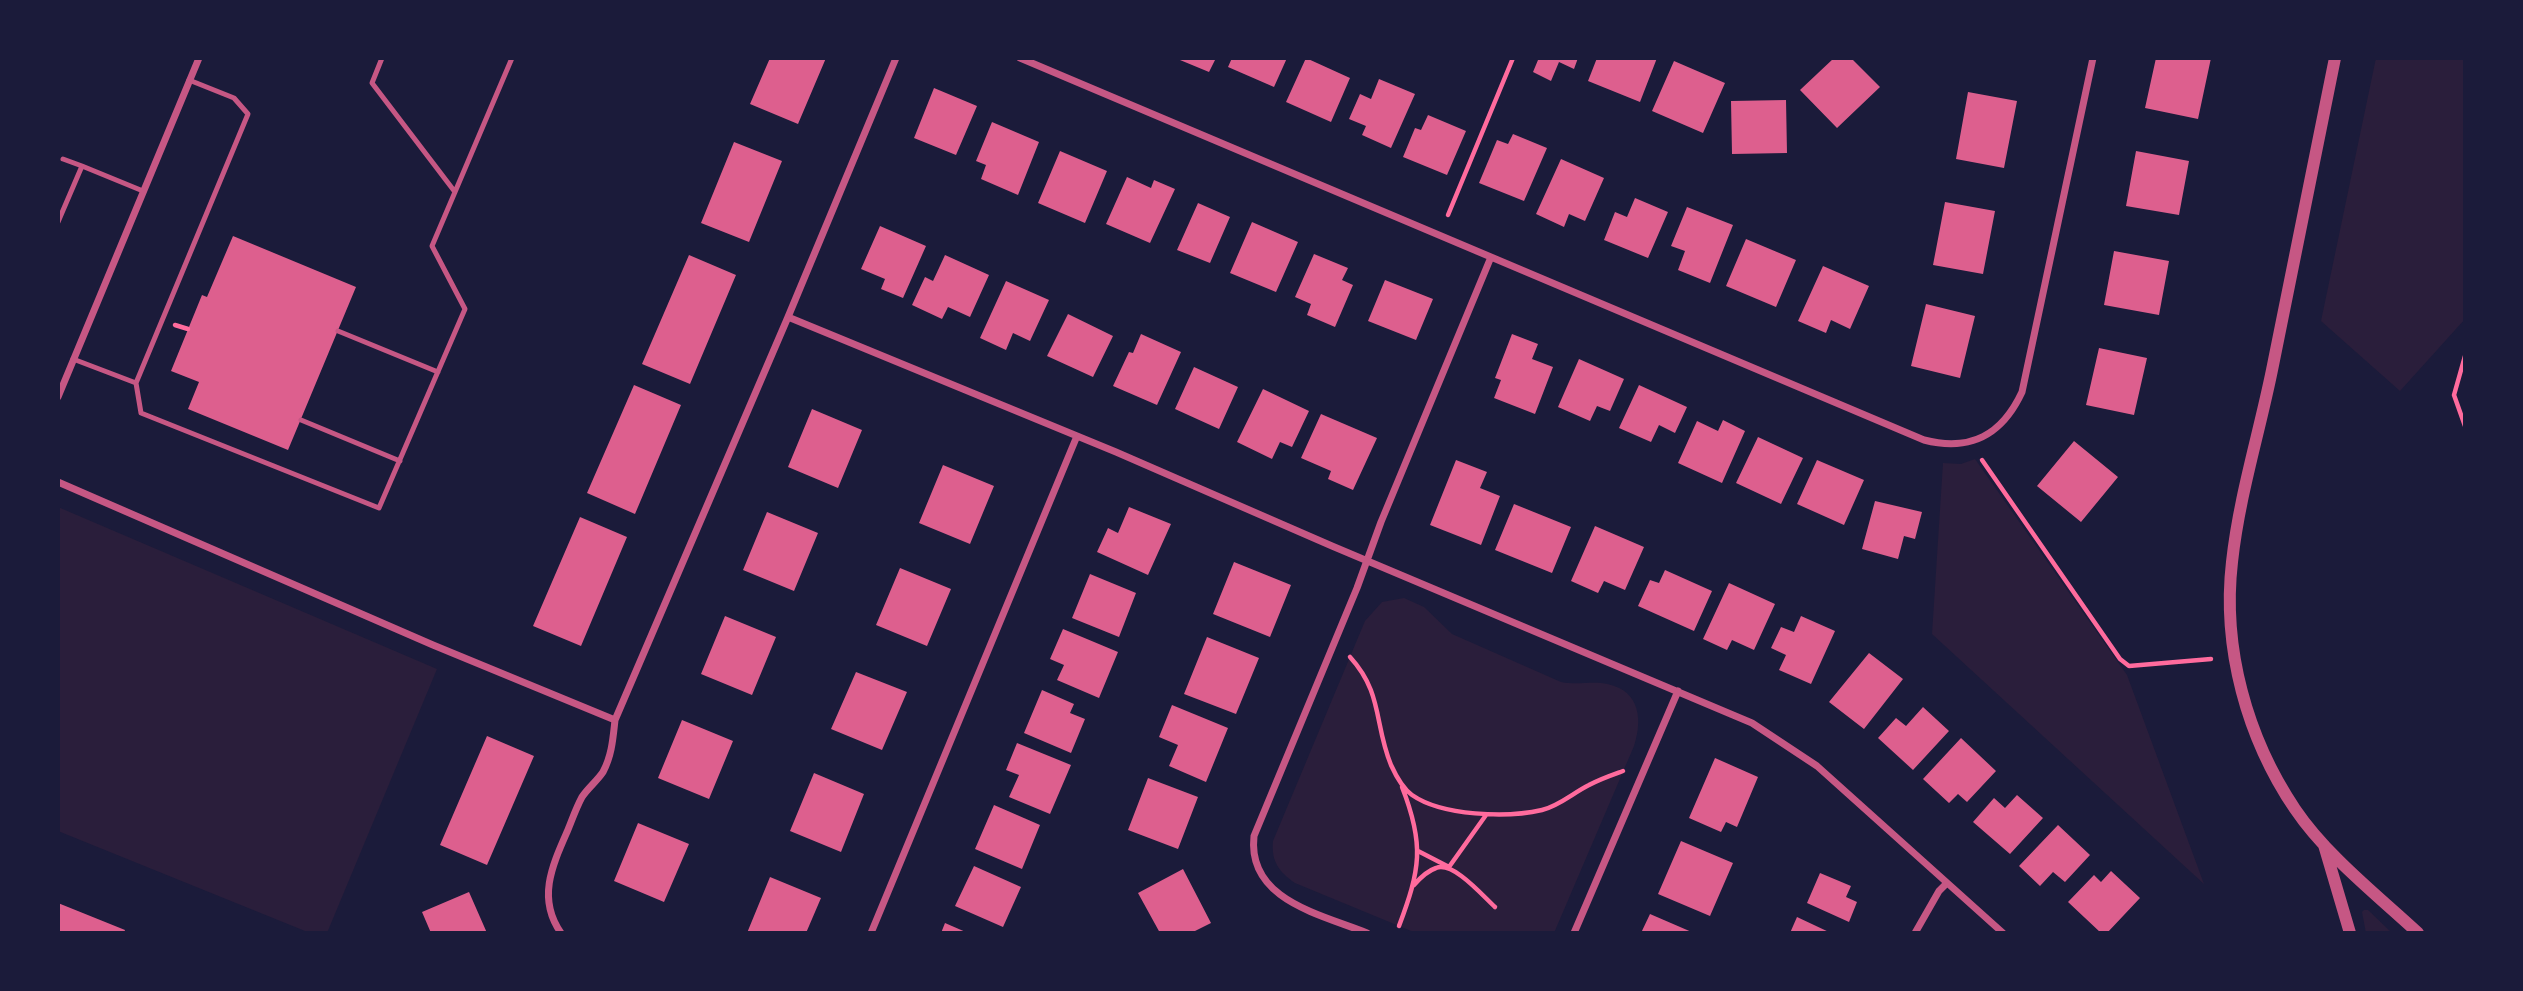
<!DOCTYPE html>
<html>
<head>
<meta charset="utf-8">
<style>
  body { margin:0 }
  #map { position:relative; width:2523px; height:991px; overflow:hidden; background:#1b1b3a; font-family:Inter,sans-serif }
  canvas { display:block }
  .frame { position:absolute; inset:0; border:60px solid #1b1b3a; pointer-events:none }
</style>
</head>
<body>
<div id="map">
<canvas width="2523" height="991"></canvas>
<div class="frame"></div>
</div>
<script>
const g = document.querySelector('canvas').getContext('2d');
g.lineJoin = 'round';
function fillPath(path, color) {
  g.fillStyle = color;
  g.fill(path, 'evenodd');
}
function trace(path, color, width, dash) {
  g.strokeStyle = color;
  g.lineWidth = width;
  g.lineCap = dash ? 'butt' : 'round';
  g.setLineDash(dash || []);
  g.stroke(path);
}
fillPath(new Path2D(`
  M2376,58H2465V319L2400,391L2321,321Z
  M1975,459L2127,675L2204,884L1932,634L1943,463L1961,464Z
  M58,507L437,669L327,933H310L58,831Z
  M1404,598L1424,607L1452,634L1561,682C1575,685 1587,682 1601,683C1638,687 1644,716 1634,746L1554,933H1416L1295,883C1279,872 1271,861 1273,841L1365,621L1382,602Z
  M2364,910H2368L2392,933H2366L2362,912Z`), '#2a1e3b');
fillPath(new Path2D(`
  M770,58H826L798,124L750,104Z
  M1181,58H1216L1209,72L1180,60Z
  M1232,58H1287L1274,87L1228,67Z
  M1306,58L1350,78L1331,122L1286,102Z
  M1533,58H1578L1574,69L1559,62L1551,81L1533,72L1538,60Z
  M1597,58H1657L1640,102L1588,81Z
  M1834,58H1851L1880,87L1837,128L1800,90Z
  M2156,58H2211L2198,119L2145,108Z
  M1674,61L1725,83L1703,133L1652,111Z
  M1379,79L1415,94L1391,148L1362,135L1366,126L1349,119L1360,94L1371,99Z
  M934,88L977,106L956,155L914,138Z
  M1968,92L2017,101L2004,168L1956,159Z
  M1786,100L1787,153L1732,154L1731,101Z
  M1428,115L1466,131L1447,175L1403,157L1415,128L1421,130Z
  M992,122L1039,142L1018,195L981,179L986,165L976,161Z
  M1513,134L1547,148L1524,201L1479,183L1497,140L1508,144Z
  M734,142L782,161L749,242L701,223Z
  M1060,151L1107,171L1085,223L1038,203Z
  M2136,151L2189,161L2179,215L2126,206Z
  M1561,159L1604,178L1585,221L1569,214L1564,227L1536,214Z
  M1127,177L1151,188L1154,180L1175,189L1150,243L1106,224Z
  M1635,198L1668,212L1648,258L1604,240L1615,212L1627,217Z
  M1945,202L1995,211L1983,274L1933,265Z
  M1198,203L1230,217L1210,263L1177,250Z
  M1687,207L1733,225L1710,283L1678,270L1685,251L1671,246Z
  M1252,222L1298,242L1276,292L1230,273Z
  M880,226L926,246L903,298L881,289L885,279L861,269Z
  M233,236L356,287L288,450L188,409L199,382L171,371L202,295L207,297Z
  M1746,239L1796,260L1776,307L1726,286Z
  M2114,251L2169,261L2159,315L2104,305Z
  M1314,254L1348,268L1342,280L1353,285L1335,327L1307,315L1311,304L1295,297Z
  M689,255L736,275L690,384L642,364Z
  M945,255L989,275L970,317L948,307L942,319L912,305L925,277L933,281Z
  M1823,266L1869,286L1850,329L1831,320L1826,333L1798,321Z
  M1385,280L1433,299L1416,340L1368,321Z
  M1006,281L1049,300L1030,341L1013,333L1006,350L980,338Z
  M1926,304L1975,316L1960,378L1911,366Z
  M1068,314L1113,336L1093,377L1047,356Z
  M1141,334L1181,352L1157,405L1113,386L1129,352L1133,353Z
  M1512,334L1538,344L1532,359L1553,367L1535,414L1494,398L1501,380L1495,378Z
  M2099,348L2147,358L2134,415L2086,405Z
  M1579,359L1624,379L1610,411L1597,406L1590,421L1558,407Z
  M1194,367L1238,387L1219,429L1175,409Z
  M634,385L681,405L635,514L587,493Z
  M1639,385L1687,407L1675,433L1659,425L1651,442L1619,428Z
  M1263,389L1309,411L1292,447L1280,442L1272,459L1237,442Z
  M812,409L862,430L838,488L788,467Z
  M1321,414L1377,438L1353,490L1328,479L1331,471L1301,458Z
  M1723,420L1745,431L1722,483L1678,463L1697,421L1718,431Z
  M1758,437L1803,458L1781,504L1736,483Z
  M2074,441L2118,477L2081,522L2037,486Z
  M1456,460L1487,472L1480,488L1500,496L1481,545L1430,525Z
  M1817,460L1864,480L1844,525L1797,504Z
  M943,465L994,486L970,544L919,523Z
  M1875,501L1922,512L1915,539L1904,536L1898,559L1862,549Z
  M1514,504L1571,527L1552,573L1495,550Z
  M1129,507L1171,524L1148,575L1097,552L1108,528L1118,533Z
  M767,512L818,533L794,591L743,570Z
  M580,517L627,537L581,646L533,626Z
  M1595,526L1644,547L1625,590L1604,581L1598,593L1571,581Z
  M1234,562L1291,585L1270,637L1213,614Z
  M900,568L951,589L927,646L876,625Z
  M1665,570L1712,591L1694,631L1638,606L1650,580L1659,583Z
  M1090,574L1136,593L1119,637L1072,618Z
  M1729,583L1775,604L1754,650L1732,640L1727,650L1703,639Z
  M725,616L776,637L752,695L701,674Z
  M1801,616L1835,631L1811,684L1779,670L1786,655L1771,648L1781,627L1794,632Z
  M1063,629L1118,652L1099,698L1057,680L1064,665L1050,659Z
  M1207,637L1259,658L1236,714L1184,694Z
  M1869,653L1903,679L1864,729L1829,702Z
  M856,672L907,692L882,750L831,729Z
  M1042,690L1074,704L1070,713L1085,719L1071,753L1024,733Z
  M1172,705L1228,728L1206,782L1169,766L1178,745L1159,737Z
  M1923,707L1949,731L1913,770L1878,738L1896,718L1906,726Z
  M682,720L733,741L709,799L658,778Z
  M487,736L534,756L487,865L440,845Z
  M1961,738L1996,771L1967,802L1958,794L1949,803L1923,779Z
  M1017,743L1071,765L1050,814L1009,797L1019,775L1006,770Z
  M1715,758L1758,777L1737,827L1726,822L1721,832L1689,818Z
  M814,773L864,794L841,852L790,831Z
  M1148,778L1198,797L1178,849L1128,830Z
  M2017,795L2043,818L2010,854L1973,822L1994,798L2005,808Z
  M994,805L1040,825L1022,869L975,849Z
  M638,823L689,844L664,902L614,881Z
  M2058,825L2090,855L2065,882L2053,872L2040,886L2019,866Z
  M1681,841L1733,863L1710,916L1658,894Z
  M974,866L1021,887L1003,927L955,906Z
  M1183,869L1211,923L1191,933H1160L1138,893Z
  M2111,871L2140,898L2107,933H2101L2068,902L2094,875L2101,882Z
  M1820,873L1851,886L1846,897L1857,902L1849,922L1807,903Z
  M770,877L821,898L806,933H747Z
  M469,892L487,933H431L422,912Z
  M58,903L125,930L124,933H58Z
  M1650,914L1694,933H1641Z
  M1797,917L1831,933H1790Z
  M945,923L968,933H941Z`), '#dd5f8e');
trace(new Path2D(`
  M1448,215L1513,58
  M175,325L188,329
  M2465,356L2454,395L2465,426
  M1982,460L2120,659L2129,666L2211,659
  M1350,657C1383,693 1374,724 1391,765C1396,776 1402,788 1412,795C1442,816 1507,818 1542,810C1559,806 1573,793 1589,785C1600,779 1612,775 1623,771
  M1418,851L1449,867L1486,815
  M1414,885C1420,878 1427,871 1436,868C1453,861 1482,895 1495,907
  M1399,926C1420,870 1425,845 1402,787`), '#ff6b9d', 4.5);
trace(new Path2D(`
  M382,58L372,83L455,192L512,58
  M63,159L82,166
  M58,222L82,166L143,191
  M338,331L438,372
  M73,359L136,383L248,114L234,98L189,80
  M136,383L141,413L379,508L465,309L432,246L455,192
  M301,420L400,461`), '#c65784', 5);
trace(new Path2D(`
  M1020,58L1924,440C1971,452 2002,435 2022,392L2093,58
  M788,317L1116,452L1332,546L1752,723L1817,766L2003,933
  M58,397L199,58
  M58,482L433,645L615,720
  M561,933C537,899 552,866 567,832C572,820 576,808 582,797C588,788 597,781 603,772C612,755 613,738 615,720L788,317L896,58
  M871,933L1077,436
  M1367,933C1320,914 1247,900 1254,836L1357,588L1381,522L1491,257
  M1574,933L1678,691
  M1915,933L1939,891L1946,884`), '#c65784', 7);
trace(new Path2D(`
  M2335,58C2313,162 2292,266 2272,370C2259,434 2239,497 2232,562C2222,648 2247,738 2295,809C2326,855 2377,895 2418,933
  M2324,845L2350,933`), '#c65784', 12);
</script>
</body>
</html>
